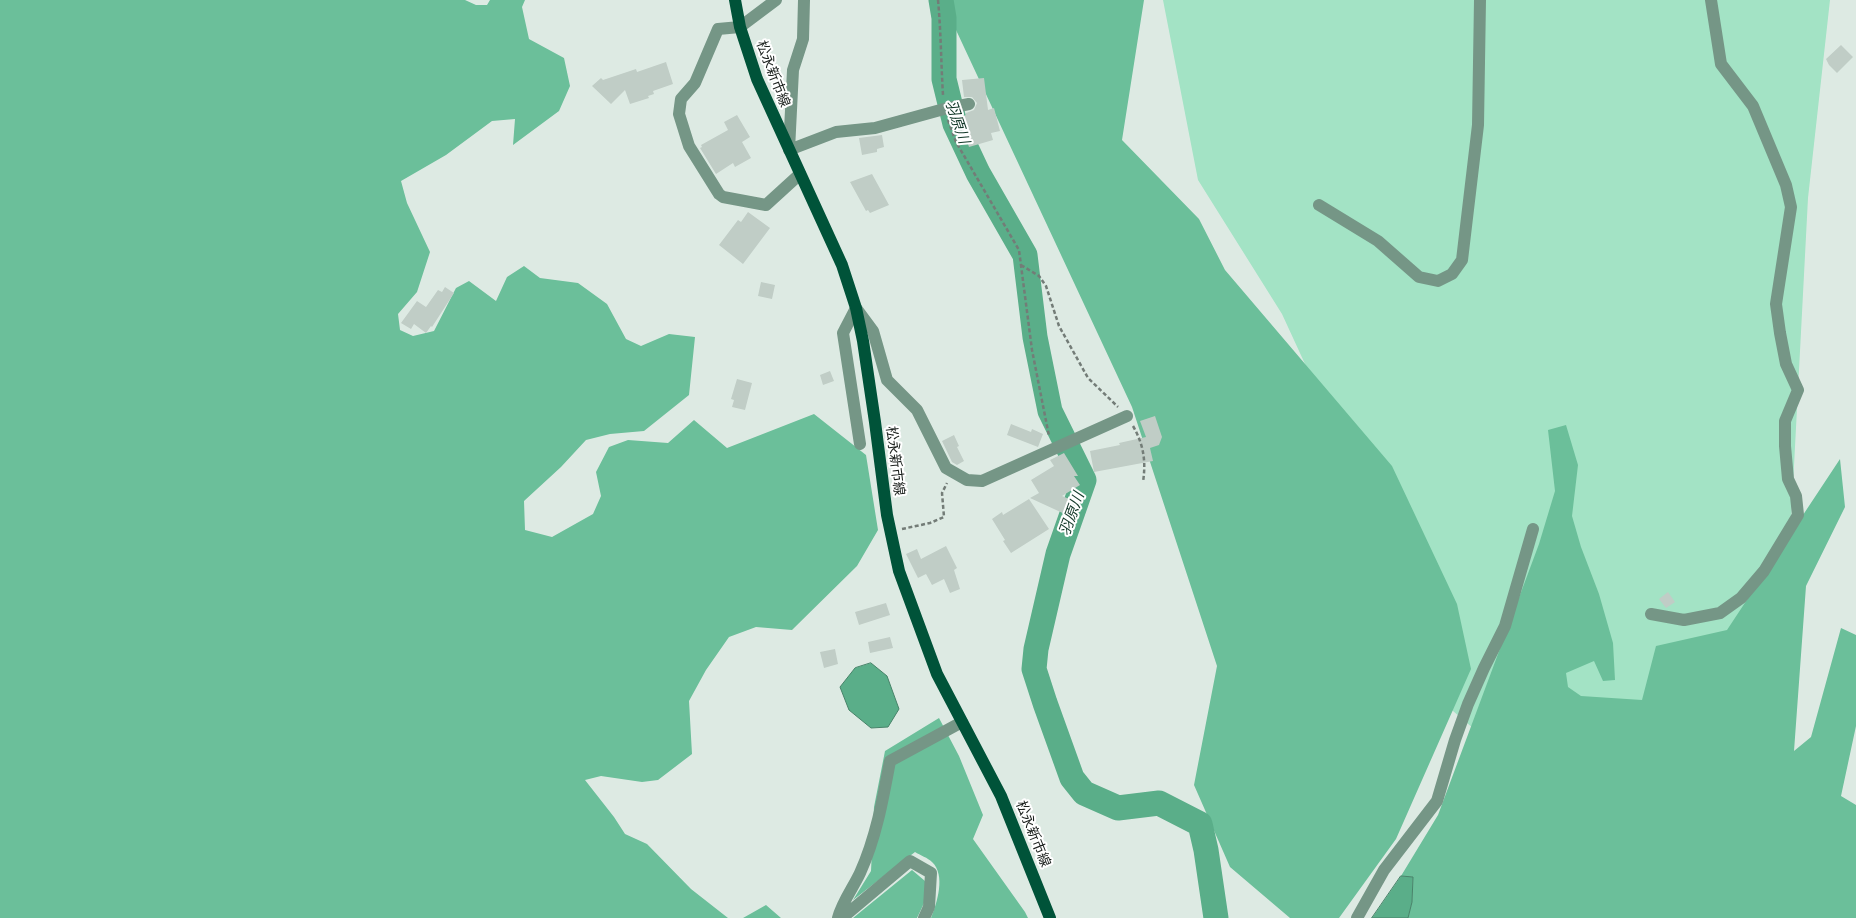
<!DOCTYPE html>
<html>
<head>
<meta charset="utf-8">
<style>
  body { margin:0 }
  canvas { display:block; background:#ddeae3 }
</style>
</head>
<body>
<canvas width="1856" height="918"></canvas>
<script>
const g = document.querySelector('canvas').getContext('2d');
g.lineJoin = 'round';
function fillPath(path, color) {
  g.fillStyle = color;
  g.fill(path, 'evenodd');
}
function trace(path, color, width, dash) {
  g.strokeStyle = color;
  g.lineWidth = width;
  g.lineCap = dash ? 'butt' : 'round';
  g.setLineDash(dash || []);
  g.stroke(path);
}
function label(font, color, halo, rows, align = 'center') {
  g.font = font + ' Raleway,"Noto Sans JP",sans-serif';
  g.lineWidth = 4;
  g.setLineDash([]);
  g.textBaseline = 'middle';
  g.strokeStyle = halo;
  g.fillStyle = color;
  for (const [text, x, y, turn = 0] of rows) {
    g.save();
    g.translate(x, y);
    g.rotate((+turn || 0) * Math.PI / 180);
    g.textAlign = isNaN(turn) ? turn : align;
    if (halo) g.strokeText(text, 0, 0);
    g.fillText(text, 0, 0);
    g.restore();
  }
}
fillPath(new Path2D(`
  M1163,0H1830L1808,198L1786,619L1565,807L1418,681L1358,479L1282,314L1198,180Z`), '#a3e3c5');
fillPath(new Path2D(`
  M0,0H465L476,5H487L490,0H525L522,7L529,39L564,58L570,86L559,111L513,145L515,119L492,121L446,155L401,181L407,203L430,252L417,292L398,314L400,330L413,336L434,331L456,288L469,281L496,301L507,277L524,266L540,278L578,283L607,304L626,339L641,346L669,334L695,337L689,395L644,431L610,434L586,440L561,467L524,501L525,530L552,537L593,514L601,496L596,472L609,447L628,440L668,443L694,420L727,448L814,414L866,455L878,530L857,566L792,630L756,627L729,637L706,670L689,701L692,754L658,780L642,782L601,776L585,780L614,817L625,834L647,844L691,889L728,918H0Z
  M942,0H1144L1122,140L1199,219L1225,270L1392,466L1457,604L1471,669L1396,839L1339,918H1290L1230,867L1194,785L1217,666L1132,407Z
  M1566,425L1578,465L1572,516L1581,547L1599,594L1613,643L1615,680L1603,681L1594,661L1566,673L1568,687L1581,696L1642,700L1656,646L1727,630L1840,459L1845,507L1806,586L1794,751L1811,737L1841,628L1856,635V726L1841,796L1856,805V918H1408L1412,902L1413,877L1401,876L1438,815L1539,544L1555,491L1548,430Z
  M939,718L959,756L983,815L973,839L1025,912L1028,918H931C937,903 946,875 932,862C928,858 920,855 915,852L853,900L871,871L874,807L885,751Z
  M912,870L925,881V901L917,918H853Z
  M766,905L781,918H743Z`), '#6bbf9a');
const water = new Path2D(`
  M871,663L887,676L899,709L888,727L871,728L849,710L840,687L855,668Z
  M1401,876L1413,877L1412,902L1408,918H1372Z`);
fillPath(water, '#5aae89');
trace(water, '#478369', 1);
trace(new Path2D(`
  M941,0L944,18V79L955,124L978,173L1025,255L1035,337L1050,411L1084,480L1058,554L1036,649L1034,669L1045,703L1072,778L1084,793L1118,808L1159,803L1200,824L1206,850L1216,918`), '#5aae89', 25);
fillPath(new Path2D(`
  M1841,45L1853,57L1837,73L1829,65L1826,59Z
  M666,62L673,84L653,91L654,94L648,96L649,98L630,104L625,90L611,104L592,86L601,78L603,80L636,69L637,72Z
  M984,78L988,110L994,108L1000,131L991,133L993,140L969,147L966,138H964L959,118L966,115V113L974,110L977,103L972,97H964L962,80Z
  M737,115L750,137L742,142L751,158L735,167L733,163L716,174L700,148L702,147L701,145L728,130L724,122Z
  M882,135L884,147L877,149V152L862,155L859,138Z
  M872,174L889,205L870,213L868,210L866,211L850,182Z
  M748,212L770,228L743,264L719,245L738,220L741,222Z
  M761,282L775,285L772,299L758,296Z
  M445,287L454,293L432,327L431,326L426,333L414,324L411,329L401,323L417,301L426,307L438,290L442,292Z
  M830,371L834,381L823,385L820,375Z
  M737,379L752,383L745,410L732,407L734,400L731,399Z
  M1155,416L1162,437L1159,445L1150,448L1153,461L1094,472L1090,451L1120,445L1119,443L1146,437L1140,421Z
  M1011,424L1031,432L1032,429L1043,434L1038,447L1007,435Z
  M954,435L959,446L957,447L964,461L957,465L952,462L942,441Z
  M1064,453L1078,476H1074L1080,485L1062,496L1074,501L1067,515L1030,498L1039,493L1031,480L1054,466L1050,460Z
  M1029,499L1049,529L1011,553L1003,541L1005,540L992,519L1002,512L1003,515Z
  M946,546L957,568L954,570L960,589L950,593L944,579L932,585L926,574L918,578L906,554L917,549L921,559Z
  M1668,592L1675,602L1666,608L1659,599Z
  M886,603L890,615L859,625L855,612Z
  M890,637L893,648L870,653L868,642Z
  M835,649L838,664L824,668L820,652Z`), '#c0cdc6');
trace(new Path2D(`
  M938,0C941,32 941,63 943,95
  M948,120L956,142L1019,250L1032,350L1049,436
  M1021,265L1039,276L1046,286L1059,326L1088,378L1118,407
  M1133,426C1144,445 1146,462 1143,482
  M902,529L930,523L944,517L942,493L947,483`), '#737c77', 2.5, [4, 2.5]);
trace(new Path2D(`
  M776,0L740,27L718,29L695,83L681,99L679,114L689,146L719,194L723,197L766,205L800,174
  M804,0L803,39L793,70L789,150L836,132L875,128L944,109L969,104
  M1319,205L1378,241L1419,277L1438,281L1452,274L1462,260L1478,125L1480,0
  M860,444L843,333L856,308L873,331L887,380L917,410L946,468L967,480L982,481L1127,416
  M1651,614L1684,620L1720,613L1741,598L1764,571L1798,515L1796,496L1788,479L1785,446V421L1798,390L1786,364L1780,333L1776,304L1791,207L1786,185L1753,106L1721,64L1711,0
  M838,918C842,902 853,888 860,873C876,838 883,799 890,761L962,722
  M842,918L910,861L931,873L929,907L924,918
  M1357,918L1384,870L1437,801L1455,740L1468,704L1484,668L1505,626L1533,529`), '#759686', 12);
trace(new Path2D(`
  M735,0L740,27L757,79L842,265L856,308L863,341L875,422L887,515L899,571L937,674L1001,796L1050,918`), '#005339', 12);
label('14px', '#1b201d', '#fff', [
  ["松永新市線",773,74,69],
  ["松永新市線",895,461,83],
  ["松永新市線",1033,834,68]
]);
label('italic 15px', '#123828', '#fff', [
  ["羽原川",957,122,71],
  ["羽原川",1072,514,-70]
]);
</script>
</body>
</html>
